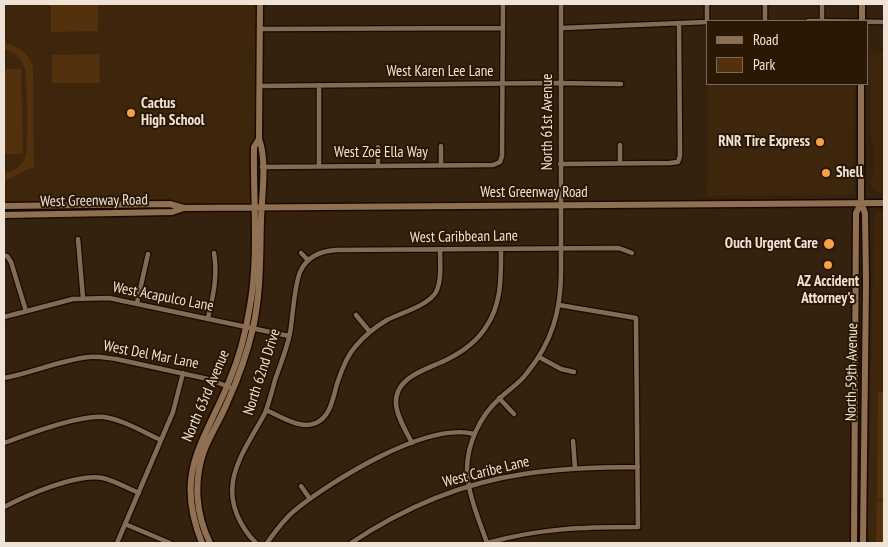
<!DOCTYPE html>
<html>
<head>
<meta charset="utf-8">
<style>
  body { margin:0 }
  #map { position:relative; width:888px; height:547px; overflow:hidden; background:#34210e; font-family:"PT Sans Narrow",sans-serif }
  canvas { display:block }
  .frame { position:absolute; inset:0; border:5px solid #efe2d6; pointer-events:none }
  .legend { position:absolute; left:706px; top:20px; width:162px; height:65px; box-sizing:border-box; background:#2a1805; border:1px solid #796959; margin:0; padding:6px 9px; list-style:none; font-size:15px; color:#efe2d6 }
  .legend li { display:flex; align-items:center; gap:10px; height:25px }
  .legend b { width:25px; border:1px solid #796959 }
</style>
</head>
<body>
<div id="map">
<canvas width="888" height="547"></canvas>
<div class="frame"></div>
<ul class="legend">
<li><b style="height:6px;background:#907052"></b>Road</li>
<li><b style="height:14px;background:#52310c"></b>Park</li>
</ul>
</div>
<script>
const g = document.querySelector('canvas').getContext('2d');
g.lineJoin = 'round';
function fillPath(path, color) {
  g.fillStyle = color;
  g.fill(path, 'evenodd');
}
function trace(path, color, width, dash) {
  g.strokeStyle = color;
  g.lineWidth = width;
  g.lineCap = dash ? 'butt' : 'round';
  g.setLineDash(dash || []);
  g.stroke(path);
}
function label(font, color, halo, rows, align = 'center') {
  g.font = font + ' "PT Sans Narrow",sans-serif';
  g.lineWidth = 4;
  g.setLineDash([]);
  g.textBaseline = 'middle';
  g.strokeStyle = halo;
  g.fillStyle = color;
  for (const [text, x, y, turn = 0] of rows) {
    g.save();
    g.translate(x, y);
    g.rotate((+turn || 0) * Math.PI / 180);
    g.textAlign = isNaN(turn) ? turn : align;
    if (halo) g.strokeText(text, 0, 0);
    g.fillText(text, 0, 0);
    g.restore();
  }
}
fillPath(new Path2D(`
  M4,4H260L258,207L4,210Z
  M870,53H884V192H876L871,186L874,164V149L870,133Z
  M708,84H855L854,188L853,191L846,195L707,196Z
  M884,210V543H870L868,529L874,217L876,213Z`), '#3e260d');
fillPath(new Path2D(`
  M51,4H98V31L51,32Z
  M4,43C19,45 28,53 33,67L34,168C23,168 17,178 4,180V173C13,172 21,167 25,158C29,148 27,83 25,69C22,58 15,52 4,50Z
  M99,54L100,83H52V55Z
  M4,69H21L23,154H4Z
  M878,392H884V500L877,499Z
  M877,501H884V543H876Z`), '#52310c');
const street = new Path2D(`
  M765,4V21
  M822,4V21
  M707,21V4
  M808,21L884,22
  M562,28L707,22
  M260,29L503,28
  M259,86L554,83L621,84
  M620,145V163
  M441,146V165
  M378,147V165
  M560,164L670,163L678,162L680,156L679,23
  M319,165V85
  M262,167L493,165L500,162L502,156L503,4
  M78,239L83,298
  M301,253L308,260
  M4,256H7L11,262L26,311
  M137,303L148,254
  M356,315L370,332
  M4,317L73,299L109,298L289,336
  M208,318C213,296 218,276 214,253
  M539,357L561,369L574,372
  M4,378C32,373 60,360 89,357C98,356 107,358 116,359L208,379L229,387
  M499,398L514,414
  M266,410C280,416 300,430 316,423C332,416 333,395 338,381C342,369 347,356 355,347C364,336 375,327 387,320C401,313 429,305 436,292C442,280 440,263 440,250
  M573,441L575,468
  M4,443C25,435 82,414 104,417C124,420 143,432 161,440
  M412,443C406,431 397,417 396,404C394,376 429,369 448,359C462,352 477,341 486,327C502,304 501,276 501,249
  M301,486L310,499
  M4,507C27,495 77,473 103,478C115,481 127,488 139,493
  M125,524L170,543
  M117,543L173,412L183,373
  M256,543C240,527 229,504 233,481C237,457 254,434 265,413C269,403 272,391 275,380C280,365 287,349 290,333C293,317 294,283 301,270C308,256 321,251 336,250L619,248L632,253
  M267,543C275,532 283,520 294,511C331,481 427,421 474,434
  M351,543C402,509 462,483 524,474C562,468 599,467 638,467
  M487,543C479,520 468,495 467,470C467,444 480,416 499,399C508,390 519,384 527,373C552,342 561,311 561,271V4
  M487,543C541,528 583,527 638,527L636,318L559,305`);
const secondary = new Path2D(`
  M862,21V4
  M861,203L865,213L866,281L863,543
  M4,206L170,204L184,208L884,203
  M4,215L172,212L184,208
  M202,543C173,471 205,442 230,379C240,356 246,331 250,306C259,256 253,198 254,147L259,139
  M210,543C196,515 193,482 204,451C210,435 220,420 227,403C238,379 247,354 253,328C261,292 260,256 261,219C262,196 267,159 259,139L260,4
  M854,543L856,213L861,203V84`);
trace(street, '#1b0a00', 7);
trace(secondary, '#1b0a00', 9);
trace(street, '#836c57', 4.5);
trace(secondary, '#907052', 6);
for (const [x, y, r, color] of [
  [131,113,5,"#f7a149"],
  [820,142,5,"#f7a149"],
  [826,173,5,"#f7a149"],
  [829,244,6,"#f7a149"],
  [828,265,5,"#f7a149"]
]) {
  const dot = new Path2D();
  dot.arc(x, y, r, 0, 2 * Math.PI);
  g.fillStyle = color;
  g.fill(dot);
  trace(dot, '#2a1805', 2);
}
label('15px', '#efe2d6', '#2a1805', [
  ["West Karen Lee Lane",440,72],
  ["North 61st Avenue",548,122,-90],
  ["West Zoe Ella Way",381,153],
  ["West Greenway Road",534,193],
  ["West Greenway Road",94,201,-1],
  ["West Caribbean Lane",464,237,-1],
  ["West Acapulco Lane",163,297,11],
  ["West Del Mar Lane",151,355,11],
  ["North 62nd Drive",262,372,-72],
  ["North 59th Avenue",852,372,-89],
  ["North 63rd Avenue",206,396,-67],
  ["West Caribe Lane",486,472,-14]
]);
label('bold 15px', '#efe2d6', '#2a1805', [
  ["Cactus",141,104],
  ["High School",141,121],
  ["RNR Tire Express",810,142,"right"],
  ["Shell",836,173],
  ["Ouch Urgent Care",818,244,"right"],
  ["AZ Accident",828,282,"center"],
  ["Attorney's",828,299,"center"]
], 'left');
</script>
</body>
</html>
